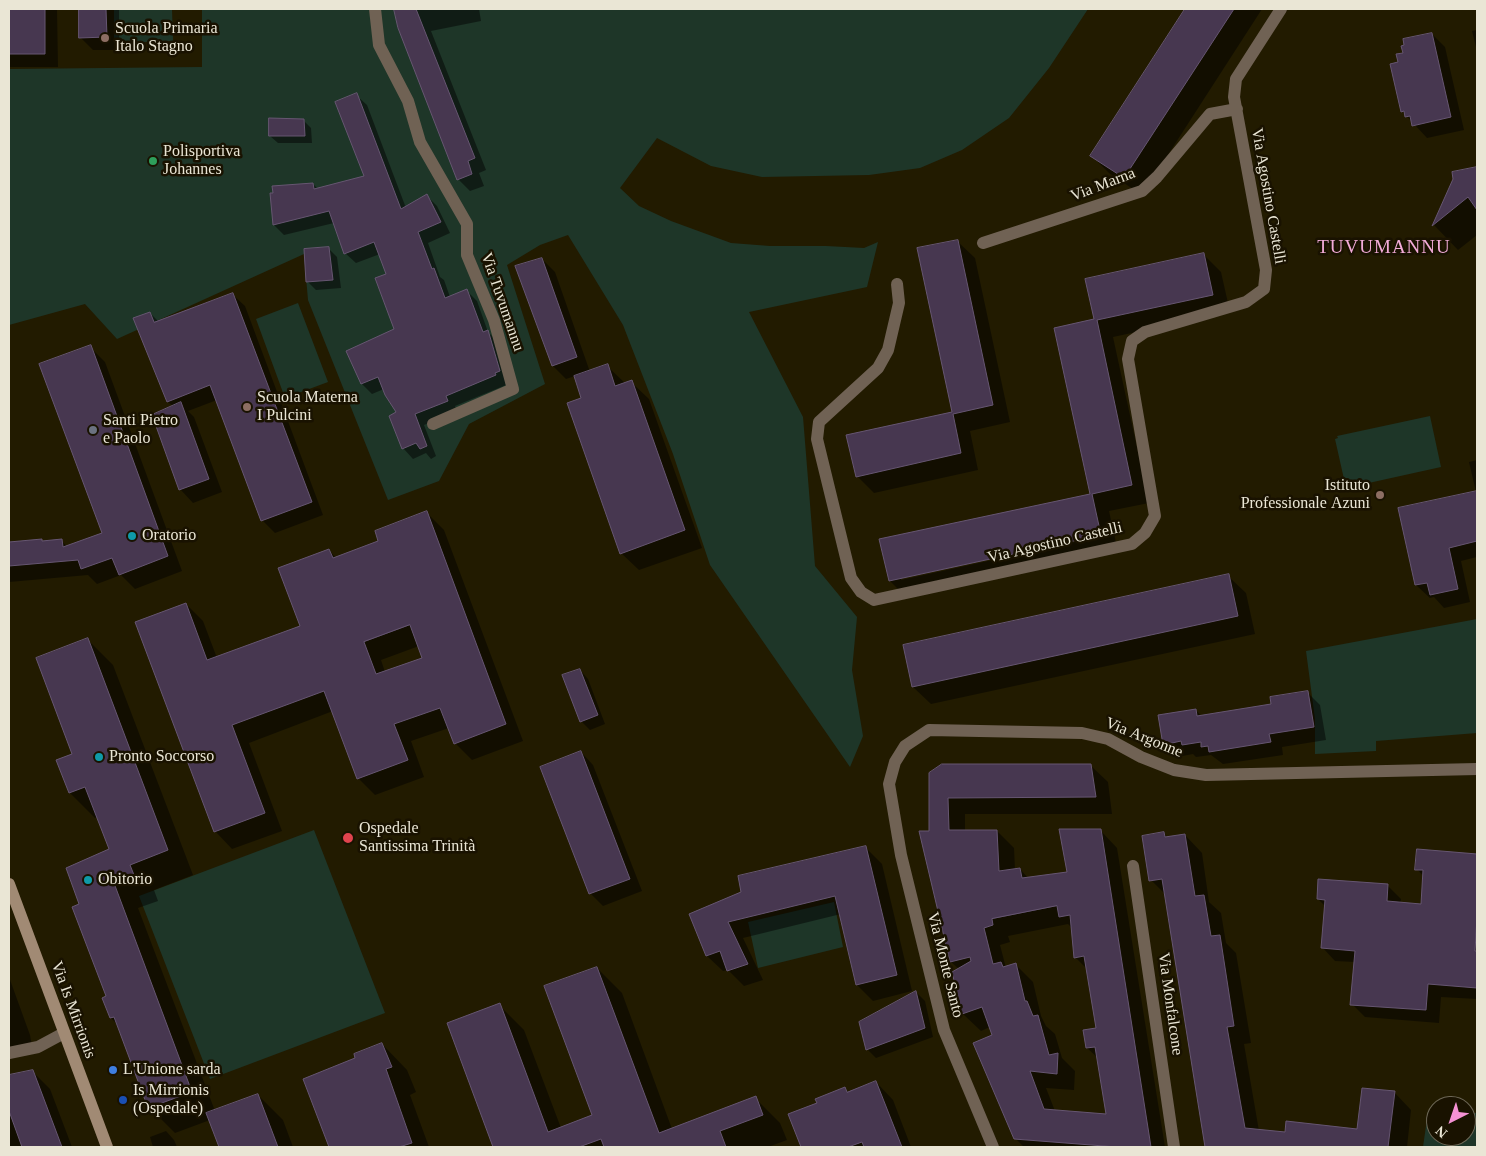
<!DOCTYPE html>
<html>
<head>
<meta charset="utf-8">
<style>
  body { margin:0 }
  #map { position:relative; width:1486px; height:1156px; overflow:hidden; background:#221b00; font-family:"Times New Roman",serif }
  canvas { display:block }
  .frame { position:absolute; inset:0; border:10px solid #eae6d5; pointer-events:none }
  .north { position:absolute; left:1426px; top:1096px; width:50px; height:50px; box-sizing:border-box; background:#191200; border:1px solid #6d6755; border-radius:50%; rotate:221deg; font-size:14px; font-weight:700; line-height:20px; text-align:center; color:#eae6d5 }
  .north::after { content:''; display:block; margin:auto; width:18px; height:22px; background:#f491d3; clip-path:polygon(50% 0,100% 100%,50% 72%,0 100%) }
</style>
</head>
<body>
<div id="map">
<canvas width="1486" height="1156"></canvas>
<div class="frame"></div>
<div class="north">N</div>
</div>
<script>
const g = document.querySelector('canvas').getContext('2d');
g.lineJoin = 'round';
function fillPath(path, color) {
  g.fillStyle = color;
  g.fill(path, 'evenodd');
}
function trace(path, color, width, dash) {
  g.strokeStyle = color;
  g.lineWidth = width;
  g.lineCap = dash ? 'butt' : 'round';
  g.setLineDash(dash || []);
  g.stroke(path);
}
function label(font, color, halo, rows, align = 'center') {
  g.font = font + ' "Times New Roman",serif';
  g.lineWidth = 5;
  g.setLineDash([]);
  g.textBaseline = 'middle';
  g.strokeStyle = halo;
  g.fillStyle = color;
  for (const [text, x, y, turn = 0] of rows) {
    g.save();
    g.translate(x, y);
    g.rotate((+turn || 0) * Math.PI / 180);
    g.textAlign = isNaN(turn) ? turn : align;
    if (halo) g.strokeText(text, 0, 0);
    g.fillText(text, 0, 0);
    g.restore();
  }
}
fillPath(new Path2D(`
  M114,9H172L173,41L114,43Z
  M202,9H1088L1049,68L1009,118L962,150L920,168L869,175L762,177L711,166L657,138L620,188L639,206L671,221L731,243L770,246H826L864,248L878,242L867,287L749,312L803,417L815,566L857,617L852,670L863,736L850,767L710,565L673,454L623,325L568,235L540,245L507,265L545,384L469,424L439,481L388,500L308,300L304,254L117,339L85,304L9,325V69L202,67Z
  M298,303L328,382L285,398L256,319Z
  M1430,416L1441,467L1346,488L1335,439L1338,438L1337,436Z
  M1477,619V733L1376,741V751L1315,754V719L1306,651Z
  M314,830L385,1013L210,1079L139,896Z
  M834,902L843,947L758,968L748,922Z
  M1428,1112H1436V1136H1466V1113H1477V1147H1423Z`), '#1e3628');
fillPath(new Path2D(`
  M9,9H57L58,67H9Z
  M80,9H119V50H93L80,37Z
  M395,9H479L481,21L431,31L486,170L479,173L484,186L470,191L458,179L399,28Z
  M1186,9H1262L1142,195L1109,173L1092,156Z
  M1477,30V51L1472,31Z
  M1432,34L1445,47L1464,130L1427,138L1402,111L1399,63L1404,54Z
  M356,95L367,105L406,208L427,196L437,206L450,233L428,243L440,277L444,280L450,297L467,291L477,301L488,332L498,342L509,382L505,383L506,385L455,406L457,411L424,425L436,456L431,459L426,453L413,459L403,448L398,413L384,389L372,394L362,384L396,330L387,275L380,254L356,263L345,253L334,223L284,235L274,225L313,184L318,189L366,177Z
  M303,120L311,128L312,143H278L270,136Z
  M1477,168V235L1458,250L1434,225L1455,179L1454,173Z
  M957,241L975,258L1010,422L970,431L978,470L874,493L857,476L954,413Z
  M329,249L337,257L341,288L316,290L307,281Z
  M1203,254L1221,272L1230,312L1113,337L1149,503L1109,511L1118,552L907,598L890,581L1091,495L1096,320ZM1107,533V535L901,580V577Z
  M542,259L555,272L590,372L607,366L626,384L631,382L649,399L702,548L639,570L621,553L583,399L575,376L566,379L553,366Z
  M232,294L245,306L323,515L275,533L263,521L217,400L188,411L194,417L222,492L193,503L180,489L174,407L168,402L135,319L150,313L159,322Z
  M90,347L105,362L182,571L135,589L121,575L97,584L88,575L9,582V544L41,540L43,542L61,541L68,547L104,534Z
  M1477,460V557L1461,561L1470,602L1444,608L1434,597L1430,598L1416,585L1476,492L1469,462Z
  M427,513L444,530L523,741L472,760L455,743L449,728L411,741L424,777L375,795L358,778L333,711L249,743L282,831L232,849L215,831L186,604L203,621L217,658L301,626L329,550L336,558L380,542ZM419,646L423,658L385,672L381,660Z
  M1228,576L1246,593L1255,634L931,704L913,687L905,646Z
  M88,640L113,665L193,875L154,890L158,901L138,908L215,1111L258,1095L283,1120L293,1147H220L210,1120L175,1133L149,1107L118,1025L111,1018L108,997L81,905L110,850L98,817L95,818L70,793L58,761L74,755Z
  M580,670L588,679L605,724L590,730L581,721Z
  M1307,692L1320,705L1326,740L1282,747L1283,755L1223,764L1211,755L1196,757L1193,754L1177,757L1164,744L1196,710L1202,717L1273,705Z
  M581,752L593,765L642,891L603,906L590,893Z
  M1090,765L1108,782L1112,814H965V831H997L1014,848L1015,870L1020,869L1029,879L1068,873L1100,830L1117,848L1165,1147H1024L1015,1138L990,1027L981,1031L963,1014L954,972L959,969L951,962L930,832V773ZM1068,924L1072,928L1075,957L1087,969L1097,1029L1087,1048L1098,1058L1108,1115L1055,1111L1046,1088L1074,1090L1075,1071L1062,1058L1055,1034L1046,1026L1041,1016L1033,982L1016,965L1006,968L1000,945L1010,942L1008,936Z
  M1164,833L1168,838L1185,835L1202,853L1209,902L1221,913L1226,943L1236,953L1251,1043L1244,1044L1259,1131L1286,1133L1358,1131L1394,1092L1411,1110L1407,1147H1206L1166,895L1151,880Z
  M866,848L882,864L912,991L873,1001L857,985L841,914L743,938L763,980L744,986L728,970L723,971L707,956L691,915Z
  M1418,851L1477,855V999L1441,997L1439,1023L1365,1017L1352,1004L1355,962L1335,961L1322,947L1325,906L1318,899L1388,886L1401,899L1400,904L1422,905L1424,877L1417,869Z
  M597,968L622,993L672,1129L755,1098L780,1123L787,1140L768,1147H494L448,1024L499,1005L524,1030L561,1128L594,1116Z
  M9,977L30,1035L33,1052L9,1056Z
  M916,992L925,1001L933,1037L876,1058L867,1049Z
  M382,1044L407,1070L416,1092L410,1095L429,1147H330L305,1079L357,1058Z
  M33,1072L50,1089L72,1147H9V1076Z
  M876,1082L893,1100L911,1147H802L790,1115L819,1104L845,1089L849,1093Z
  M166,1131L174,1140L177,1147H153L150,1137Z`), '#0007');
const building = new Path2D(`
  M9,9H45V54H9Z
  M79,9H106L107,37L79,38Z
  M394,9H416L475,158L468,161L472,174L457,180L398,28Z
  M1185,9H1234L1124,178L1090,156Z
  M1432,33L1451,117L1412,126L1410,116L1405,117L1404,111L1401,112L1390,64L1398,62L1396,54L1403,53L1401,46L1404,45L1403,39Z
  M357,93L401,209L427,194L441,222L418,232L432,269L434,268L445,298L467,289L483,332L488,330L500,371L495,373L496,375L446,396L448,401L415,414L427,446L420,449L416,443L402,449L389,416L396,412L385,395L378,377L361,384L346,351L394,329L375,278L386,274L374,242L344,254L329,211L273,225L270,193H273L272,186L313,183L314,189L364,176L335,102Z
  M269,118L304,119L305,136H269Z
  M1477,167V210L1468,197L1432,226L1453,179L1452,172Z
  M958,240L993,405L953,414L961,453L856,477L846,435L952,412L917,248Z
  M329,247L333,280L306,282L304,249Z
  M1204,253L1213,295L1097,320L1132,485L1092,494L1101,535L889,581L879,539L1090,494L1054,328L1094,319L1085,279Z
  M542,258L577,357L552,366L515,266Z
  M233,293L312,502L261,521L210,385L167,402L133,318L150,312L154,322Z
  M91,345L168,556L119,575L112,558L81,569L78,560L9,566V542L42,539V541L62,539L63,547L102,533L39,364Z
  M608,364L615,386L632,380L685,530L620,554L567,403L581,398L574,376Z
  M181,402L209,479L179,490L152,415Z
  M1477,491V541L1449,548L1458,589L1430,595L1427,583L1415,585L1398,508Z
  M427,511L506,724L454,744L440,708L394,724L408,760L357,779L324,691L232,725L265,813L214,832L135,622L186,603L207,660L300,626L278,568L329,549L333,558L378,541L375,531ZM410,625L422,658L376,674L364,642Z
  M1229,574L1238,616L912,687L903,645Z
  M88,638L168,850L130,865L134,875L114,883L192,1092L148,1108L114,1017L110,1018L102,998L106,996L72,907L79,904L66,868L109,849L85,787L69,793L56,760L72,754L36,658Z
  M580,669L598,715L580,722L562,675Z
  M1308,691L1314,727L1269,734L1271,742L1209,752L1208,746L1201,747V742L1182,745L1181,741L1163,745L1158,715L1196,709L1197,716L1271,704L1270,697Z
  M581,751L630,879L589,894L540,767Z
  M942,764H1091L1096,797L948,798L949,830H997L999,871L1020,868L1022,878L1067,872L1059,829H1101L1151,1147H1117L1014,1139L973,1043L992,1035L982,1007L962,1014L952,972L971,961L970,957L950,962L919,831H929V773ZM1057,906L1059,917L1070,915L1074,958L1084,956L1096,1028L1083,1030L1086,1048L1095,1047L1106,1114L1044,1109L1030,1071L1057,1074L1058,1053L1049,1055L1038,1015L1033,1016L1027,1001H1025L1016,963L1003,967L1001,962L993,964L984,928L993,925L992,919Z
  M1164,832L1165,837L1185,834L1195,896L1204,895L1211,936L1220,935L1234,1026L1227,1027L1245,1128L1285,1132L1286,1121L1357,1129L1362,1088L1395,1091L1388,1147H1205L1162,879L1149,881L1142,836Z
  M866,846L897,975L856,985L835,896L728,922L748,964L727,971L720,951L706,956L689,914L741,892L738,876Z
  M1417,849L1477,854V917L1475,951H1477V988L1428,984L1426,1010L1350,1005L1355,951L1321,948L1325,900L1317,899L1318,879L1388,884L1387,901L1421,904L1423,870H1415Z
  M597,967L659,1133L756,1096L763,1115L720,1131L726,1147H604L601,1139L579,1147H493L447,1023L500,1003L548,1132L592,1115L544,986Z
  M916,991L925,1028L866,1050L859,1022Z
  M382,1043L392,1067L386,1069L412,1143L399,1147H329L303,1079L355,1058L354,1054Z
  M33,1070L62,1147H22L9,1111V1075Z
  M876,1081L902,1147H864L862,1142L848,1147H801L788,1114L817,1103L815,1099L845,1087L847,1092Z
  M258,1094L278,1147H219L206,1113Z`);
fillPath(building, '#473750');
trace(building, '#665671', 1);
trace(new Path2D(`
  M375,9L379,45L408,101L420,142L467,224V255L494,320L513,389L433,424
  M983,243L1142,191L1157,177L1210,114L1237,109
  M897,284L899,303L888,350L878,368L819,422L817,439L851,578L861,592L874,600L1132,544L1145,533L1155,516L1128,359L1132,341L1145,332L1246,302L1264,289L1266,270L1234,97L1236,79L1281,9
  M1133,866L1174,1147
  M9,1053L38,1047L64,1033
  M993,1147L944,1030L901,855L889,784L895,762L905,746L929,730L1082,733L1108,739L1141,757L1174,770L1206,775L1477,769`), '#706254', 12);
trace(new Path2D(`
  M9,884L107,1147`), '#a18a74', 12);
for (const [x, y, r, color] of [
  [105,38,5,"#8d6e63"],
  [153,161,5,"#2e9e5b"],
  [247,407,5,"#8d6e63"],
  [93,430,5,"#6b7280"],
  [1380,495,5,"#8d6e63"],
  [132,536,5,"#0f9aa8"],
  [99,757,5,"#0f9aa8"],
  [348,838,6,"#e0444e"],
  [88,880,5,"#0f9aa8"],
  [113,1070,5,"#3f7fe0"],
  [123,1100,5,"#1a4fb4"]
]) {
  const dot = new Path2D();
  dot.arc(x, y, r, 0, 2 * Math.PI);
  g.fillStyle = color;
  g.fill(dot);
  trace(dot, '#191200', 2);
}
label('16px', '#eae6d5', '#191200', [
  ["Scuola Primaria",115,29],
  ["Italo Stagno",115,47],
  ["Polisportiva",163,152],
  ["Johannes",163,170],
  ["Scuola Materna",257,398],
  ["I Pulcini",257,416],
  ["Santi Pietro",103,421],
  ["e Paolo",103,439],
  ["Istituto",1370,486,"right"],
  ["Professionale Azuni",1370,504,"right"],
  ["Oratorio",142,536],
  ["Pronto Soccorso",109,757],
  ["Ospedale",359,829],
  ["Santissima Trinità",359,847],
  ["Obitorio",98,880],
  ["L'Unione sarda",123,1070],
  ["Is Mirrionis",133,1091],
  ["(Ospedale)",133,1109]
], 'left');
label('16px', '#eae6d5', '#191200', [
  ["Via Marna",1103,185,-21],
  ["Via Agostino Castelli",1268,196,80],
  ["Via Tuvumannu",502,302,71],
  ["Via Agostino Castelli",1055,543,-13],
  ["Via Argonne",1144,738,22],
  ["Via Monte Santo",945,965,76],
  ["Via Monfalcone",1170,1004,82],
  ["Via Is Mirrionis",73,1010,70]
]);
g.letterSpacing = '1px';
label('19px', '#f2abd8', '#191200', [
  ["TUVUMANNU",1384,248]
]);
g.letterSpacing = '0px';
</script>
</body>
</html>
